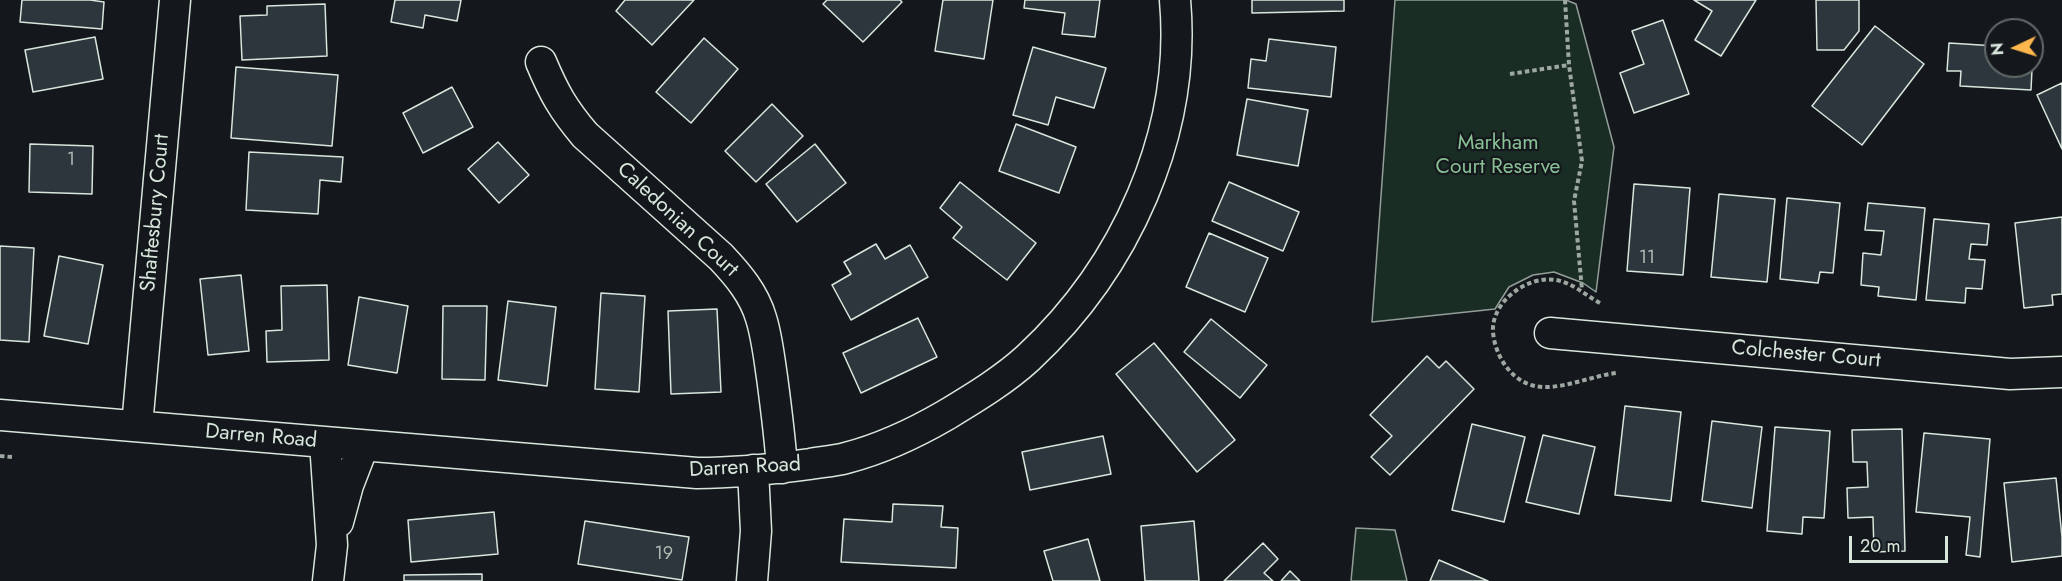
<!DOCTYPE html>
<html>
<head>
<meta charset="utf-8">
<style>
  body { margin:0 }
  #map { position:relative; width:2062px; height:581px; overflow:hidden; background:#14181c; font-family:Jost,sans-serif }
  canvas { display:block }
  .north { position:absolute; left:1984px; top:18px; width:60px; height:60px; box-sizing:border-box; background:#14181c; border:2px solid #626a69; border-radius:50%; rotate:266deg; font-size:16px; font-weight:700; line-height:24px; text-align:center; color:#d8e6dc }
  .north::after { content:''; display:block; margin:auto; width:21px; height:27px; background:#ffb74d; clip-path:polygon(50% 0,100% 100%,50% 72%,0 100%) }
  .scale { position:absolute; left:1849px; top:536px; width:99px; height:27px; box-sizing:border-box; border:3px solid #d8e6dc; border-top:0; padding-left:8px; font-size:18px; line-height:21px; white-space:nowrap; color:#d8e6dc; -webkit-text-stroke:4px #14181c; paint-order:stroke }
</style>
</head>
<body>
<div id="map">
<canvas width="2062" height="581"></canvas>
<div class="north">N</div>
<div class="scale">20 m</div>
</div>
<script>
const g = document.querySelector('canvas').getContext('2d');
g.lineJoin = 'round';
function fillPath(path, color) {
  g.fillStyle = color;
  g.fill(path, 'evenodd');
}
function trace(path, color, width, dash) {
  g.strokeStyle = color;
  g.lineWidth = width;
  g.lineCap = dash ? 'butt' : 'round';
  g.setLineDash(dash || []);
  g.stroke(path);
}
function label(font, color, halo, rows, align = 'center') {
  g.font = font + ' Jost,sans-serif';
  g.lineWidth = 4.5;
  g.setLineDash([]);
  g.textBaseline = 'middle';
  g.strokeStyle = halo;
  g.fillStyle = color;
  for (const [text, x, y, turn = 0] of rows) {
    g.save();
    g.translate(x, y);
    g.rotate((+turn || 0) * Math.PI / 180);
    g.textAlign = isNaN(turn) ? turn : align;
    if (halo) g.strokeText(text, 0, 0);
    g.fillText(text, 0, 0);
    g.restore();
  }
}
const green = new Path2D(`
  M1395,0H1566L1576,4L1614,147L1596,292L1583,283L1554,272L1533,275L1509,287L1495,309L1372,322Z
  M1356,528L1395,530L1407,581H1351Z`);
fillPath(green, '#1a2d24');
trace(green, '#939e99', 1.5);
const building = new Path2D(`
  M22,0H90L104,2L102,29L20,22Z
  M395,0H461L457,21L425,15L423,28L391,22Z
  M625,0H694L652,45L616,11Z
  M827,0H900L902,2L863,42L823,4Z
  M943,0H993L984,59L935,51Z
  M1025,0H1100L1095,37L1062,34L1065,13L1024,8Z
  M1252,0H1344V11L1252,13Z
  M1694,0H1756L1721,56L1695,40L1712,11Z
  M1816,0H1859V31L1844,50H1817Z
  M325,4L327,56L242,60L240,16L267,15V6Z
  M1663,20L1689,94L1634,113L1620,73L1644,64L1632,31Z
  M1875,26L1924,64L1862,145L1812,106Z
  M95,37L103,79L33,92L25,50Z
  M704,38L738,69L691,123L656,92Z
  M1269,39L1336,47L1331,97L1248,88L1251,59L1266,61Z
  M1949,43L1996,46V66H2032L2033,48L2031,90L1960,86L1961,71H1947Z
  M1033,47L1106,68L1094,108L1056,97L1048,125L1013,115Z
  M236,67L338,75L332,146L231,138Z
  M2062,83V149L2037,95Z
  M452,87L473,127L423,153L403,113Z
  M1247,99L1308,110L1298,166L1237,155Z
  M772,104L803,136L756,182L725,151Z
  M1016,124L1076,147L1059,193L999,171Z
  M498,142L529,175L499,203L468,169Z
  M30,144L93,146L92,194L29,192Z
  M815,144L846,183L797,222L766,184Z
  M249,152L343,157L341,182L320,180L318,214L246,210Z
  M960,182L1036,243L1007,280L953,238L962,227L940,208Z
  M1229,182L1299,212L1283,251L1212,221Z
  M1634,184L1690,188L1683,275L1627,271Z
  M1719,194L1775,199L1767,282L1711,277Z
  M1787,198L1840,203L1833,273L1820,272L1818,283L1780,279Z
  M1868,203L1925,208L1916,300L1878,296L1879,287L1861,285L1863,253L1881,255L1884,231L1865,230Z
  M2062,217V294L2052,295L2053,305L2024,308L2015,223Z
  M1934,219L1989,224L1987,245L1971,244L1969,259L1985,260L1982,289L1966,288L1965,303L1926,300Z
  M1209,233L1268,258L1245,312L1186,287Z
  M876,244L885,259L910,245L928,277L851,320L832,285L851,274L844,262Z
  M0,246L34,248L29,342L0,340Z
  M59,256L103,265L88,344L44,336Z
  M241,275L249,351L208,355L200,279Z
  M327,285L329,360L267,362L266,331L282,330L281,286Z
  M601,293L645,296L639,392L595,389Z
  M359,297L408,306L397,373L348,365Z
  M508,301L556,307L547,386L498,380Z
  M443,306H487L485,380L442,379Z
  M717,309L721,392L671,394L668,311Z
  M918,318L937,357L861,393L843,353Z
  M1211,319L1267,365L1240,398L1184,352Z
  M1154,343L1235,440L1197,472L1116,374Z
  M1427,356L1439,368L1446,361L1474,389L1390,475L1371,457L1392,436L1370,415Z
  M1625,406L1681,412L1671,501L1615,495Z
  M1712,421L1762,427L1752,508L1702,501Z
  M1472,424L1525,437L1504,522L1452,510Z
  M1775,427L1830,431L1824,518L1803,517L1802,534L1767,531Z
  M1902,429L1905,551L1874,552L1873,517L1848,518L1847,488L1868,487L1867,462H1853L1852,430Z
  M1924,433L1990,439L1980,557L1966,555L1970,517L1916,512Z
  M1543,435L1595,447L1579,514L1526,502Z
  M1103,436L1111,474L1030,490L1022,452Z
  M2056,478L2062,537V556L2012,562L2004,483Z
  M893,504L943,506L941,527L958,528L956,568L841,562L844,519L892,522Z
  M494,512L498,554L411,562L408,520Z
  M585,521L689,537L682,580L578,564Z
  M1194,521L1199,581H1145L1141,526Z
  M1088,539L1100,581H1053L1044,551Z
  M1263,543L1278,559L1264,573L1273,581H1224Z
  M1439,560L1488,581H1430Z
  M1290,571L1300,581H1281Z
  M482,574V581H404V575Z`);
fillPath(building, '#2c363c');
trace(building, '#d8e6dc', 1.5);
const minor = new Path2D(`
  M541,62C554,93 563,109 585,135L721,257C738,275 754,294 761,318C767,337 769,357 772,377C776,407 780,437 782,468
  M1550,333L2010,374L2062,372
  M0,415L697,473C735,473 773,469 810,464C822,462 835,461 846,458C881,449 915,433 946,415C974,398 1004,380 1028,358C1125,268 1187,134 1175,0
  M137,426L175,0
  M325,442L332,545L328,581
  M338,522L348,485L363,446
  M752,581L756,531L753,470`);
trace(minor, '#d8e6dc', 33);
trace(new Path2D(`
  M1565,0L1569,65L1582,161L1574,201L1582,290
  M1510,74L1569,65
  M1600,303C1585,295 1573,283 1556,280C1527,275 1491,302 1493,332C1495,356 1511,381 1535,386C1559,391 1591,376 1616,373
  M0,456L12,457`), '#9da8a2', 4, [4.5, 3]);
trace(minor, '#14181c', 30);
label('18px', '#adbab4', null, [
  ["1",71,161],
  ["11",1647,259],
  ["19",664,555]
]);
label('21px', '#8ac095', '#14181c', [
  ["Markham",1498,144],
  ["Court Reserve",1498,168]
]);
label('21px', '#d8e6dc', '#14181c', [
  ["Shaftesbury Court",156,213,-85],
  ["Caledonian Court",677,220,43],
  ["Colchester Court",1806,355,5],
  ["Darren Road",261,437,5],
  ["Darren Road",745,468,-3]
]);
</script>
</body>
</html>
